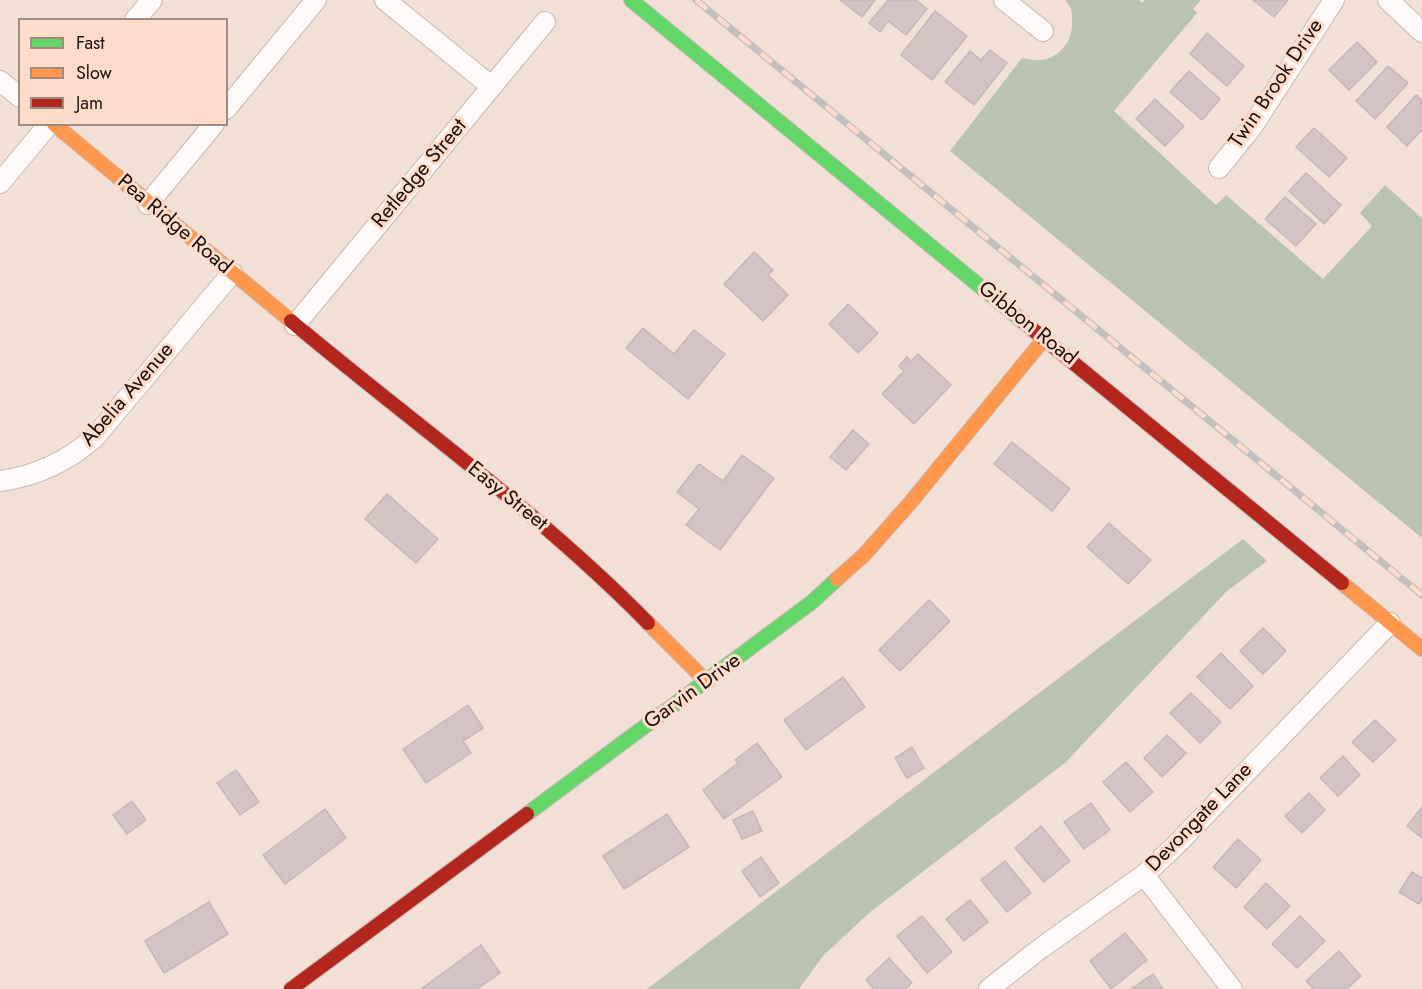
<!DOCTYPE html>
<html>
<head>
<meta charset="utf-8">
<style>
  body { margin:0 }
  #map { position:relative; width:1422px; height:989px; overflow:hidden; background:#f2e0d7; font-family:Jost,sans-serif }
  canvas { display:block }
  .legend { position:absolute; left:18px; top:18px; width:210px; height:108px; box-sizing:border-box; background:#fedccb; border:2px solid #a38a7e; margin:0; padding:8px 10px; list-style:none; font-size:18px; color:#1b100a }
  .legend li { display:flex; align-items:center; gap:12px; height:30px }
  .legend b { width:30px; border:2px solid #a38a7e }
</style>
</head>
<body>
<div id="map">
<canvas width="1422" height="989"></canvas>
<ul class="legend">
<li><b style="height:8px;background:#63d668"></b>Fast</li>
<li><b style="height:8px;background:#ff974d"></b>Slow</li>
<li><b style="height:8px;background:#b3261e"></b>Jam</li>
</ul>
</div>
<script>
const g = document.querySelector('canvas').getContext('2d');
g.lineJoin = 'round';
function fillPath(path, color) {
  g.fillStyle = color;
  g.fill(path, 'evenodd');
}
function trace(path, color, width, dash) {
  g.strokeStyle = color;
  g.lineWidth = width;
  g.lineCap = dash ? 'butt' : 'round';
  g.setLineDash(dash || []);
  g.stroke(path);
}
function label(font, color, halo, rows, align = 'center') {
  g.font = font + ' Jost,sans-serif';
  g.lineWidth = 6;
  g.setLineDash([]);
  g.textBaseline = 'middle';
  g.strokeStyle = halo;
  g.fillStyle = color;
  for (const [text, x, y, turn = 0] of rows) {
    g.save();
    g.translate(x, y);
    g.rotate((+turn || 0) * Math.PI / 180);
    g.textAlign = isNaN(turn) ? turn : align;
    if (halo) g.strokeText(text, 0, 0);
    g.fillText(text, 0, 0);
    g.restore();
  }
}
fillPath(new Path2D(`
  M1065,0H1140L1142,3L1145,0H1201L1193,9L1197,13L1114,111L1216,205L1226,195L1323,279L1372,226L1360,213L1385,185L1422,218V538L950,151L1022,58C1028,59 1035,61 1041,60C1060,58 1073,40 1072,22C1072,12 1072,8 1065,0Z
  M1243,539L1267,561L1227,591L1066,762L869,913L823,956L799,989H647Z`), '#bac3b2');
const building = new Path2D(`
  M840,0H875L862,17Z
  M888,0H916L927,9L906,35L888,21L880,32L869,23Z
  M1253,0H1288L1274,17Z
  M935,11L967,36L932,80L901,55Z
  M1207,33L1244,66L1227,86L1190,54Z
  M1357,42L1377,62L1349,90L1329,70Z
  M990,50L1007,63L974,105L945,82L970,51L981,60Z
  M1388,66L1408,83L1375,119L1356,101Z
  M1189,71L1220,99L1202,120L1170,92Z
  M1416,95L1422,100V130L1407,146L1387,127Z
  M1155,99L1184,126L1165,146L1136,119Z
  M1314,128L1347,158L1329,177L1296,147Z
  M1306,173L1341,205L1324,224L1289,191Z
  M1285,197L1316,224L1296,246L1265,219Z
  M754,252L773,270L768,275L788,295L763,321L724,284Z
  M848,304L878,333L858,353L829,324Z
  M643,328L674,354L694,330L725,354L688,399L626,348Z
  M918,354L951,385L914,424L882,394L904,371L899,366L907,357L911,361Z
  M853,430L869,444L846,470L830,457Z
  M1012,442L1070,489L1052,511L994,464Z
  M742,455L774,478L720,550L686,525L699,509L677,492L699,464L723,481Z
  M387,494L438,539L416,563L365,519Z
  M1109,523L1151,560L1128,584L1087,547Z
  M929,600L950,621L900,671L879,650Z
  M1263,628L1286,651L1263,674L1240,651Z
  M1221,653L1253,686L1230,709L1197,677Z
  M843,677L865,707L806,750L784,720Z
  M1191,693L1221,722L1200,743L1170,713Z
  M468,705L483,728L463,741L471,753L426,783L403,749Z
  M1375,720L1396,740L1373,762L1352,742Z
  M1167,735L1186,753L1162,777L1144,758Z
  M757,743L782,777L724,819L703,790L738,763L735,760Z
  M912,747L924,768L907,778L895,758Z
  M1343,756L1360,775L1338,796L1320,778Z
  M1126,762L1153,792L1130,812L1103,782Z
  M236,770L259,802L240,815L217,783Z
  M1309,793L1325,810L1302,833L1285,816Z
  M132,801L146,820L127,834L113,815Z
  M1091,803L1110,830L1084,849L1064,822Z
  M1422,807V838L1407,826Z
  M325,809L346,838L285,884L263,855Z
  M753,811L762,831L742,839L733,820Z
  M667,814L689,847L624,889L603,856Z
  M1041,826L1070,861L1044,882L1015,848Z
  M1238,839L1261,860L1236,888L1213,867Z
  M761,857L779,883L760,897L742,871Z
  M1005,861L1031,893L1007,912L981,880Z
  M1412,872L1422,878V899L1419,904L1399,892Z
  M1266,883L1290,906L1267,929L1244,907Z
  M970,900L988,922L964,941L946,919Z
  M209,902L228,934L164,973L145,941Z
  M922,916L952,952L927,973L897,936Z
  M1300,916L1325,941L1297,968L1272,944Z
  M1125,933L1147,960L1111,989L1090,961Z
  M481,945L500,973L477,989H421Z
  M1339,951L1361,976L1347,989H1314L1306,981Z
  M889,958L912,983L905,989H874L866,980Z
  M1153,974L1163,989H1131Z`);
fillPath(building, '#d2c4c5');
trace(building, '#c4b7b8', 1.5);
const street = new Path2D(`
  M385,0L491,86
  M1004,0L1043,31
  M1388,0L1422,32
  M135,20L152,0
  M0,81L20,97
  M226,109L316,0
  M1219,168L1252,127L1334,0
  M0,183L49,124
  M148,204L214,124
  M295,325L545,22
  M0,481C37,476 67,462 95,437L232,273
  M1144,875L1232,989
  M989,989L1041,948L1144,875L1177,844L1390,623`);
const fast = new Path2D(`
  M631,0L1021,320
  M527,814L812,602L837,579`);
const slow = new Path2D(`
  M54,124L291,321
  M837,579L864,555L910,503L1044,339
  M1342,583L1422,649
  M648,623L707,682`);
const jam = new Path2D(`
  M1021,320L1342,583
  M291,321C410,421 539,512 648,623
  M291,989L527,814`);
trace(street, '#c7b9b2', 22);
trace(fast, '#c7b9b2', 16);
trace(slow, '#c7b9b2', 16);
trace(jam, '#c7b9b2', 16);
trace(street, '#fdfaf9', 20);
trace(fast, '#63d668', 14);
trace(slow, '#ff974d', 14);
trace(jam, '#b3261e', 14);
const rail = new Path2D(`
  M696,0L1422,595`);
trace(rail, '#c3bfbd', 7);
trace(rail, '#fedccb', 4.5, [14]);
label('21px', '#1b100a', '#fedccb', [
  ["Twin Brook Drive",1277,84,-56],
  ["Retledge Street",420,174,-50],
  ["Pea Ridge Road",174,225,40],
  ["Gibbon Road",1027,324,39],
  ["Abelia Avenue",128,395,-49],
  ["Easy Street",507,497,39],
  ["Garvin Drive",693,692,-36],
  ["Devongate Lane",1200,818,-46]
]);
</script>
</body>
</html>
